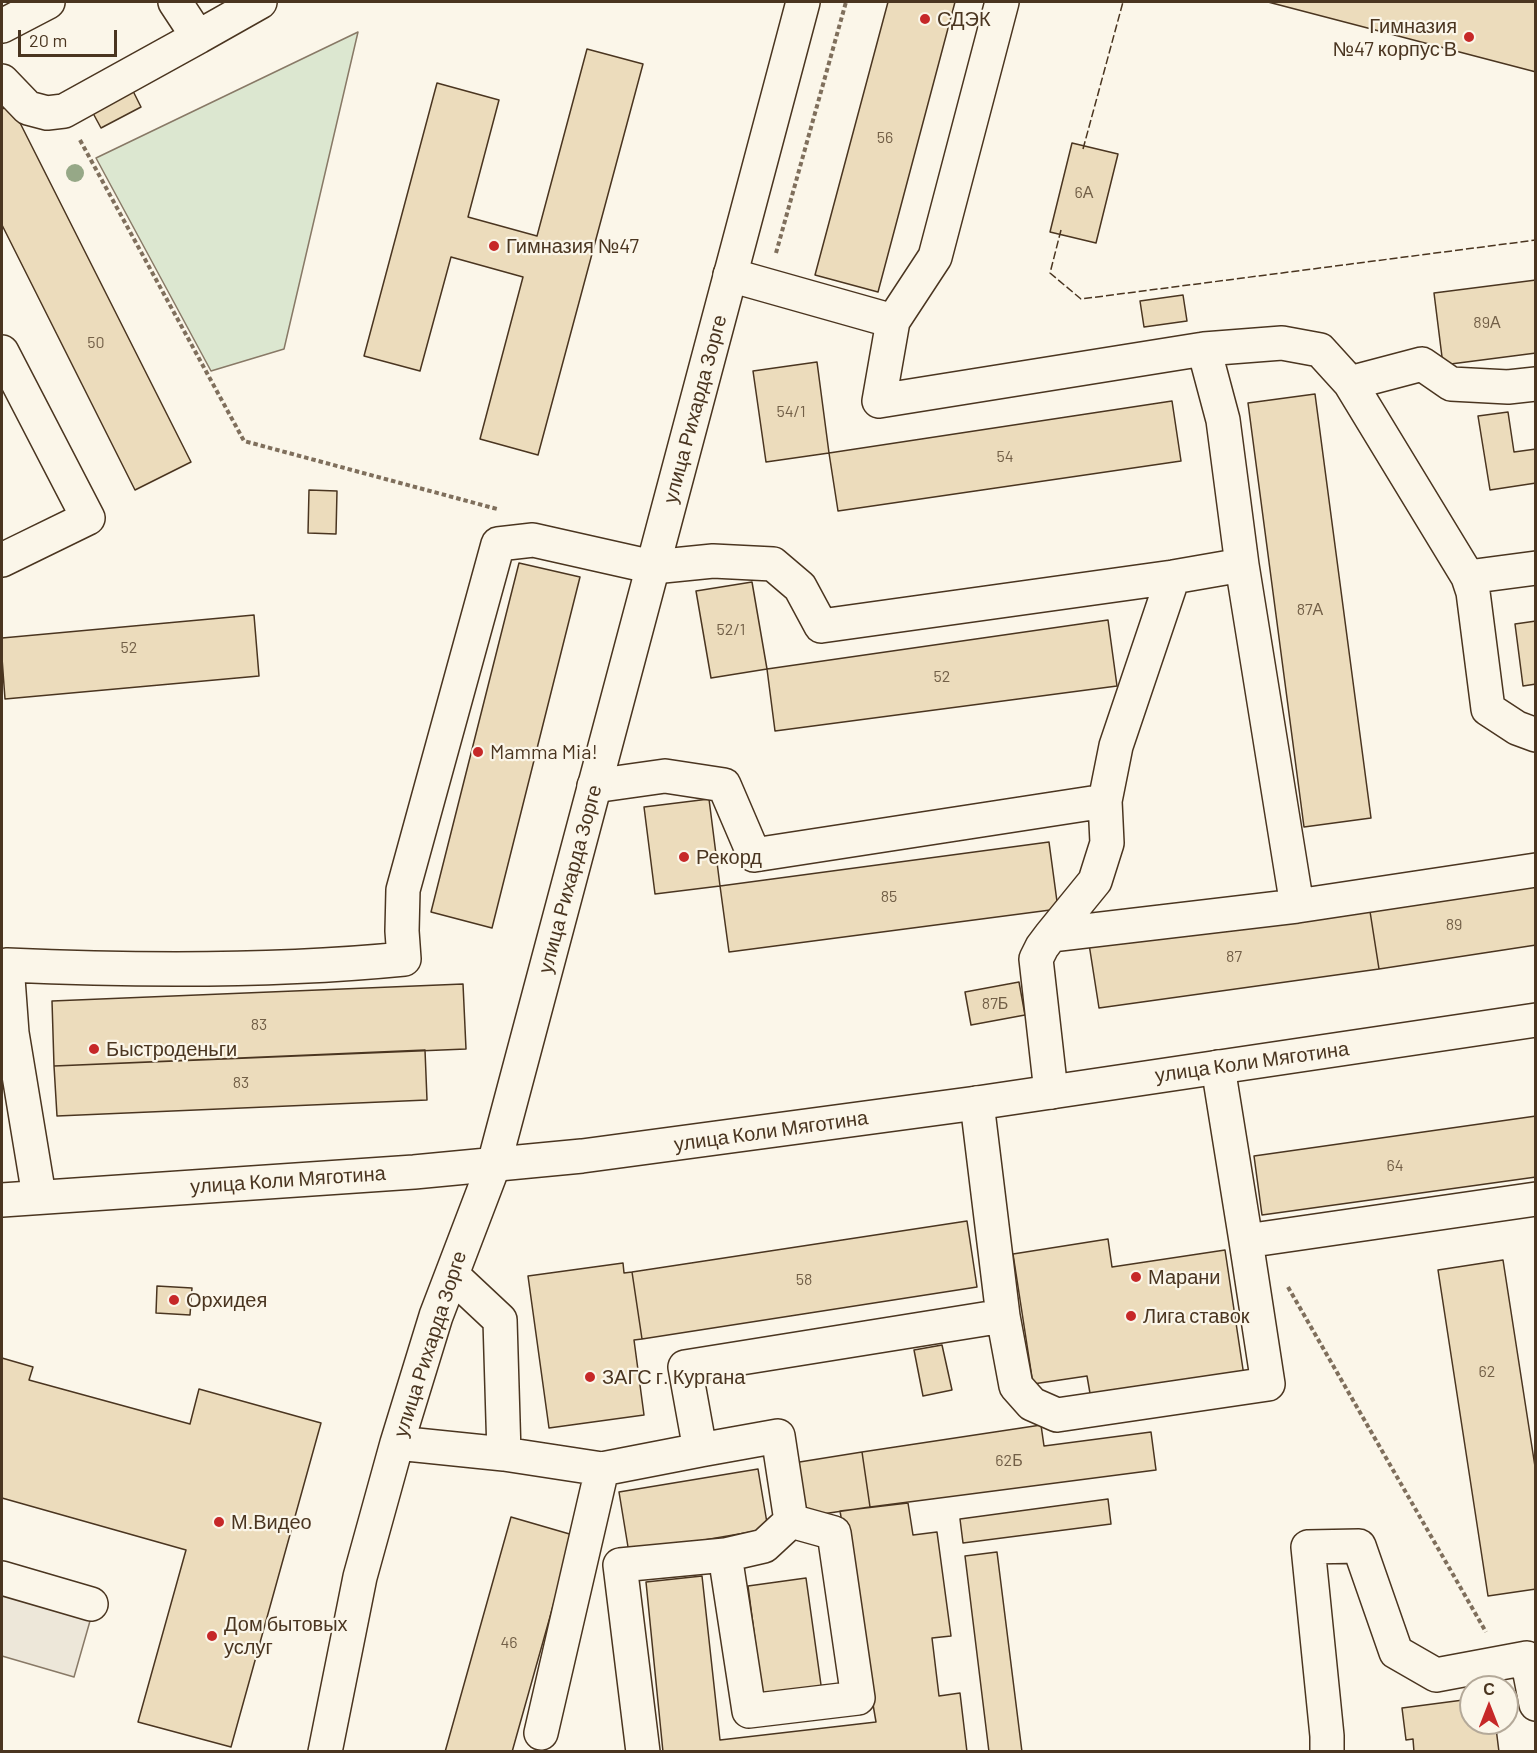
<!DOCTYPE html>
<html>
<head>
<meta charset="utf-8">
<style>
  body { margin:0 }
  #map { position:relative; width:1537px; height:1753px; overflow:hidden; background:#fbf6e9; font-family:Barlow,sans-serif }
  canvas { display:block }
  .frame { position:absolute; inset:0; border:3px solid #4a3520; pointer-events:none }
  .north { position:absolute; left:1459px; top:1675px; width:60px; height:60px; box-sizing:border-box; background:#fbf6e9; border:2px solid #b4a999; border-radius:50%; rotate:0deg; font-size:16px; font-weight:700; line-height:24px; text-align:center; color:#4a3520 }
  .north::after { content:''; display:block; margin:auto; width:21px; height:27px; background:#c62828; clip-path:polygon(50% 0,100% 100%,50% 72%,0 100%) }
  .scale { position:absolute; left:18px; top:30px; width:99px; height:27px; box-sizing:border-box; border:3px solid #4a3520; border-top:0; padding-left:8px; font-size:18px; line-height:21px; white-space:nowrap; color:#4a3520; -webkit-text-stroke:4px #fbf6e9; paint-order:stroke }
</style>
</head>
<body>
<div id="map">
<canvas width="1537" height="1753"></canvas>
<div class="frame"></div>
<div class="north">С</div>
<div class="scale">20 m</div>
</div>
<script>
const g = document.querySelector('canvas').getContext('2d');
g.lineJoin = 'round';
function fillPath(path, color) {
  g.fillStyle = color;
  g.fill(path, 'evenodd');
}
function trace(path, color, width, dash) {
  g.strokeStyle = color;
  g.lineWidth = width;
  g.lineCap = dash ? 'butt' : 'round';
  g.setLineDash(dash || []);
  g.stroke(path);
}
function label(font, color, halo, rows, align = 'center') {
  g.font = font + ' Barlow,sans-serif';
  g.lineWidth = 4.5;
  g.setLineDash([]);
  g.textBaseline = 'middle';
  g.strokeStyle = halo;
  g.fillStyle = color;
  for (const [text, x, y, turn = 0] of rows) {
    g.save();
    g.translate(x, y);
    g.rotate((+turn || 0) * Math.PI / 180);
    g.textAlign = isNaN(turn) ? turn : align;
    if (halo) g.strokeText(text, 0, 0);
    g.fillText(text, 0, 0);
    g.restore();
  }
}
const green = new Path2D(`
  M358,32L284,349L211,371L96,158Z`);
fillPath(green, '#dce7d0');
trace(green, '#887966', 1.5);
const parking = new Path2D(`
  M2,1581L94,1607L74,1677L2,1656Z`);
fillPath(parking, '#ede7d9');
trace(parking, '#887966', 1.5);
const building = new Path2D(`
  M888,2H955L878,292L815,275Z
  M1268,2H1536V72Z
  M587,49L643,64L538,455L480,439L523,277L451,257L420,371L364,356L437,83L499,100L468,217L537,236Z
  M128,81L141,107L101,128L87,102Z
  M11,105L191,462L135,490L2,225V109Z
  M1072,143L1118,154L1096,243L1050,232Z
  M1536,280V353L1443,365L1434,293Z
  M1183,295L1187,321L1144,327L1140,301Z
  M817,362L829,453L766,462L753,371Z
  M1315,394L1371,818L1304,827L1248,403Z
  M1172,401L1181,461L838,511L829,453Z
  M1508,412L1514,452L1536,449V483L1490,490L1478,416Z
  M309,490L337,491L336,534L308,533Z
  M519,563L580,577L492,928L431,912Z
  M752,582L767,669L711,678L696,591Z
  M254,615L259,676L5,699L2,658V638Z
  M1108,620L1117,686L775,731L767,669Z
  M1536,621V684L1523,686L1515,624Z
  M709,799L720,886L655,894L644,807Z
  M1049,842L1058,909L729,952L720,886Z
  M1536,880V945L1379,969L1369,905Z
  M1369,905L1379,969L1099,1008L1089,944Z
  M1019,982L1025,1015L971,1025L965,992Z
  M463,984L466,1049L54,1066L52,1001Z
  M425,1050L427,1100L57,1116L54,1066Z
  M1536,1116V1177L1262,1215L1254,1156Z
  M967,1221L977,1287L642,1339L632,1272Z
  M1108,1239L1112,1267L1225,1250L1244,1376L1091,1399L1087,1376L1033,1384L1013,1254Z
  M1503,1260L1536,1473V1589L1488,1596L1438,1270Z
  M623,1263L624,1273L632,1272L642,1339L634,1340L644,1415L549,1428L528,1276Z
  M157,1286L192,1288L190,1315L156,1313Z
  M942,1345L952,1390L923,1396L914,1350Z
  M2,1358L33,1367L29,1380L190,1424L199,1389L321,1423L231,1747L138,1722L186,1550L2,1498Z
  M1041,1425L1044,1446L1151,1432L1156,1470L870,1507L862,1452Z
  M862,1452L870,1507L795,1518L787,1464Z
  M758,1469L768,1529L629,1553L619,1492Z
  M1108,1499L1111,1524L963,1543L960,1519Z
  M908,1503L913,1535L937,1532L951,1636L932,1638L939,1696L960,1693L967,1752H663L646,1582L702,1576L720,1740L876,1722L840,1511Z
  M511,1517L573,1535L512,1752H445Z
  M997,1552L1022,1752H989L965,1556Z
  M806,1578L822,1692L763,1701L748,1586Z
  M1471,1699V1723H1504V1726L1496,1728L1499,1752H1414L1413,1739L1406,1740L1402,1708Z`);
fillPath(building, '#ecdcbc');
trace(building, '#4a3520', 1.5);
const minor = new Path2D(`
  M175,2L198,37L260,2
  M1002,2L935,257L893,321L879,401L1204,349L1282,343L1320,350L1350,383L1468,577
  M2,26L48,2
  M2,81L28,108L47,113L64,111L198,37
  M730,275L893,321
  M1204,349L1223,420L1242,565L1297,906
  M2,352L88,518L2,560
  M1350,383L1422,364L1451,384L1508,387L1536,384
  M1536,568L1468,577L1473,592L1488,709L1517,728L1536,735
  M594,786L665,776L724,785L754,855L1105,801
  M1051,935L1095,881L1107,843L1105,801L1116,746L1173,577
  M1218,1067L1246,1241L1536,1199
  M1051,1092L1036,959L1042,947L1051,935L1297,906L1536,870
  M977,1103L1003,1316L1016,1386L1032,1404L1057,1415L1268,1384L1246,1241
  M39,1196L12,1033L7,965C139,971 272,972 404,959L402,931L403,890L498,544L533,540L653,567L713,561L773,564L800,587L821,626L1173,577L1242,565
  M397,1443L504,1454L500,1320L452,1275
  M700,1450L778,1436L791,1521L834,1533L858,1698L749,1711L725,1555L764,1546L791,1521
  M504,1454L602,1469L700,1450L685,1367L1003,1316
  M2,1578L91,1604
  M541,1733L602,1469
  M325,1752L360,1577L397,1443L436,1316L494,1164
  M643,1752L620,1565L725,1555
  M1327,1752V1736L1308,1547L1359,1546L1396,1652L1436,1675L1527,1658L1536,1704`);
const major = new Path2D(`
  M494,1164L803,2
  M2,1200L414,1172L582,1156L977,1103L1536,1020`);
trace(minor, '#4a3520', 36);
trace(major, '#4a3520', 36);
trace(new Path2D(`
  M80,140L244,441L497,509
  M776,253L846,2
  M1288,1287L1486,1632`), '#7f6f5c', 4, [4.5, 3]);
trace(minor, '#fbf6e9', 33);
trace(major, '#fbf6e9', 33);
trace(new Path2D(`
  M1083,149L1123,2
  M1061,230L1050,273L1081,299L1536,240`), '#4a3520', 1.5, [8, 3]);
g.fillStyle = '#96a887';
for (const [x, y] of [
  [75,173]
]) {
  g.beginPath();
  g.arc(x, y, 9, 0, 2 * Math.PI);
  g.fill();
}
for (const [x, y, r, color] of [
  [925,19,6,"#c62828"],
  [1469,37,6,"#c62828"],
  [494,246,6,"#c62828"],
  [478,752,6,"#c62828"],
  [684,857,6,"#c62828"],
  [94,1049,6,"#c62828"],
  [1136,1277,6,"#c62828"],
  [174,1300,6,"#c62828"],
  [1131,1316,6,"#c62828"],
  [590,1377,6,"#c62828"],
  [219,1522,6,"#c62828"],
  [212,1636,6,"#c62828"]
]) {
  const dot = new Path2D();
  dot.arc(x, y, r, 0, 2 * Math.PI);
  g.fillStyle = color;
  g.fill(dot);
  trace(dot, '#fbf6e9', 2);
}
label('16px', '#725f47', null, [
  ["56",885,138],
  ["6А",1084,193],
  ["89А",1487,323],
  ["50",96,343],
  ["54/1",791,412],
  ["54",1005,457],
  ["87А",1310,610],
  ["52/1",731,630],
  ["52",129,648],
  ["52",942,677],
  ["85",889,897],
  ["89",1454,925],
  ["87",1234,957],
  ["87Б",995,1004],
  ["83",259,1025],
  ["83",241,1083],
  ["64",1395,1166],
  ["58",804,1280],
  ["62",1487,1372],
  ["62Б",1009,1461],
  ["46",509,1643]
]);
label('20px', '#4a3520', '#fbf6e9', [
  ["СДЭК",937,19],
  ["Гимназия",1457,26,"right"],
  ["№47 корпус В",1457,49,"right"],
  ["Гимназия №47",506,246],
  ["Mamma Mia!",490,752],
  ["Рекорд",696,857],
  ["Быстроденьги",106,1049],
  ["Марани",1148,1277],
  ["Орхидея",186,1300],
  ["Лига ставок",1143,1316],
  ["ЗАГС г. Кургана",602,1377],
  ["М.Видео",231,1522],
  ["Дом бытовых",224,1624],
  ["услуг",224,1647]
], 'left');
label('20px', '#4a3520', '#fbf6e9', [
  ["улица Рихарда Зорге",695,409,-75],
  ["улица Рихарда Зорге",570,879,-75],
  ["улица Коли Мяготина",1252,1062,-8],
  ["улица Коли Мяготина",771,1131,-8],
  ["улица Коли Мяготина",288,1180,-4],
  ["улица Рихарда Зорге",430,1344,-72]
]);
</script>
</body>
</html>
